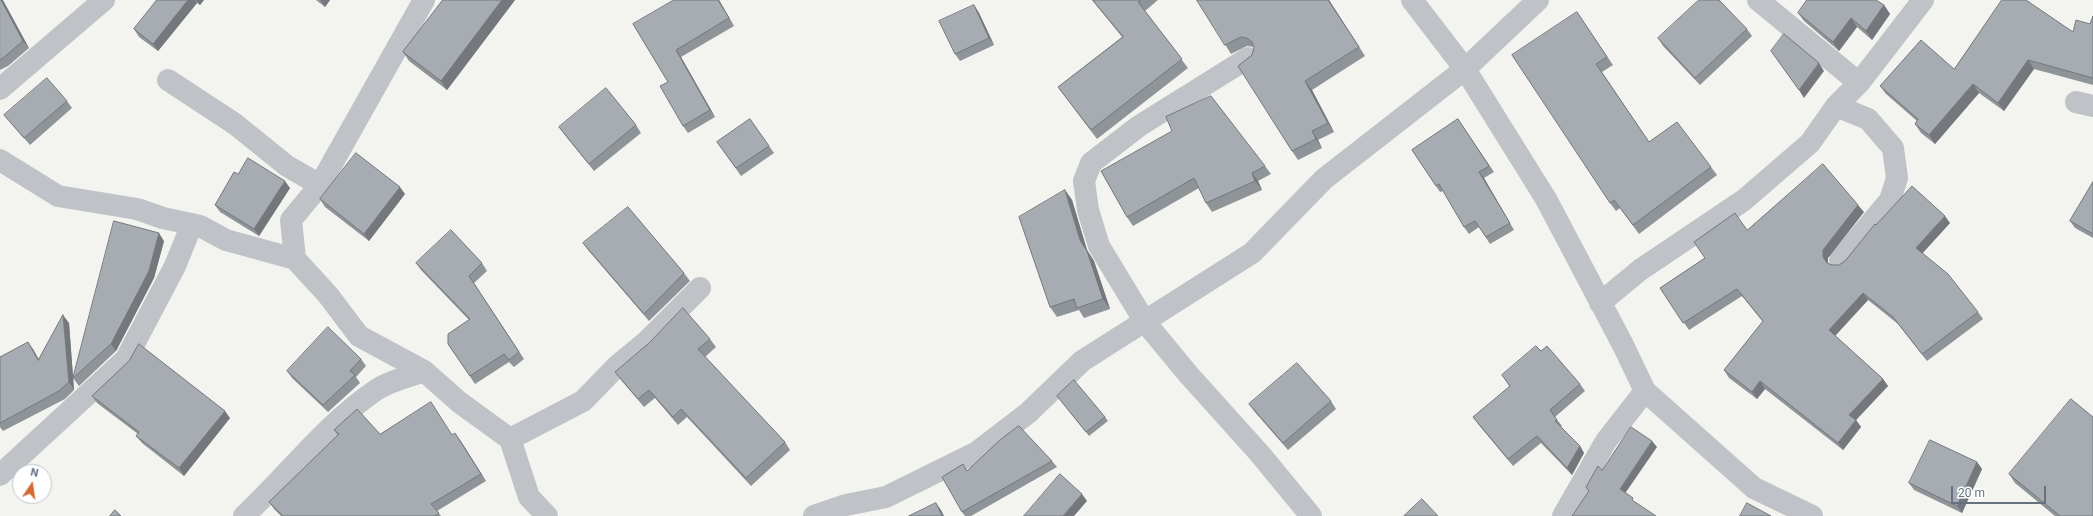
<!DOCTYPE html>
<html>
<head>
<meta charset="utf-8">
<style>
  body { margin:0 }
  #map { position:relative; width:2093px; height:516px; overflow:hidden; background:#f3f4f0; font-family:Roboto,sans-serif }
  canvas { display:block }
  .north { position:absolute; left:12px; top:464px; width:40px; height:40px; box-sizing:border-box; background:#fff; border:1px solid #c1c6cc; border-radius:50%; rotate:13deg; font-size:11px; font-weight:700; line-height:16px; text-align:center; color:#65717f }
  .north::after { content:''; display:block; margin:auto; width:14px; height:18px; background:#d5672f; clip-path:polygon(50% 0,100% 100%,50% 72%,0 100%) }
  .scale { position:absolute; left:1951px; top:486px; width:95px; height:18px; box-sizing:border-box; border:2px solid #65717f; border-top:0; padding-left:5px; font-size:12px; line-height:14px; white-space:nowrap; color:#65717f; -webkit-text-stroke:3px #fff; paint-order:stroke }
</style>
</head>
<body>
<div id="map">
<canvas width="2093" height="516"></canvas>
<div class="north">N</div>
<div class="scale">20 m</div>
</div>
<script>
const g = document.querySelector('canvas').getContext('2d');
g.lineJoin = 'round';
function trace(path, color, width, dash) {
  g.strokeStyle = color;
  g.lineWidth = width;
  g.lineCap = dash ? 'butt' : 'round';
  g.setLineDash(dash || []);
  g.stroke(path);
}
function fillPath(path, color) {
  g.fillStyle = color;
  g.fill(path, 'evenodd');
}
trace(new Path2D(`
  M1412,0L1465,69L1546,199L1623,345L1645,391L1754,488L1812,516
  M1758,0L1859,83
  M1248,58L1139,126L1091,163L1084,181L1088,210L1099,246L1145,322L1188,374L1260,454L1311,516
  M168,80L235,124L287,166L320,185
  M0,89L104,0
  M2076,102L2093,106
  M1836,106L1868,119L1893,148L1897,178L1890,200L1840,260
  M0,160L58,196L137,209L163,218L200,226L226,240L295,259L328,295L359,336L424,371L459,402L510,439L529,497L547,516
  M295,259L291,220L320,185L424,0
  M1600,303L1640,270L1744,200L1810,143L1836,106L1859,83L1923,0
  M510,439L583,401L618,365L646,342L700,288
  M0,475L126,359L175,266L192,224
  M244,516C289,474 325,425 376,390C389,381 409,377 424,371
  M814,516L846,505L886,497L977,452L1028,413L1082,361L1252,253L1324,179L1465,69L1538,0
  M1563,516L1606,441L1645,391`), '#bfc2c6', 22);
fillPath(new Path2D(`
  M0,0L29,48L8,66L0,70Z
  M157,0H204L200,5L197,3L158,51L139,37L134,29Z
  M316,0H330L325,7Z
  M443,0H515L447,90L409,61L403,52Z
  M719,0L734,26L681,57L715,117L688,133L683,126L668,82L633,24Z
  M1092,0H1158L1145,11L1188,68L1097,139L1058,87L1122,37Z
  M1197,0H1329L1365,56L1312,90L1334,132L1318,140L1322,148L1298,160L1292,151L1252,55L1254,48V47L1247,46L1231,54Z
  M974,5L979,13L994,45L960,61L955,54Z
  M1884,5L1890,14L1872,40L1857,27L1839,51L1804,21L1798,13Z
  M1577,12L1613,65L1602,72L1649,142L1711,167L1717,175L1639,234L1620,208L1616,211L1610,203Z
  M2093,16V85L2034,69L2004,111L1979,93L1935,144L1921,133L1915,124L1917,121L1886,94L1880,86L1954,69L2073,32L2090,24Z
  M1747,29L1752,36L1700,85L1663,46L1658,38Z
  M67,101L72,108L30,145L10,122L4,115Z
  M750,119L774,153L741,176L717,142Z
  M1458,119L1494,172L1484,178L1514,230L1490,244L1479,227L1469,234L1464,227L1443,191L1440,192L1412,150Z
  M636,125L641,133L594,171L564,134L559,127Z
  M1265,166L1271,174L1258,181L1262,190L1212,212L1206,203L1199,188L1133,226L1127,217L1101,171Z
  M238,174L290,188L259,236L220,212L215,205Z
  M2093,182V238L2075,228L2070,221Z
  M1065,190L1072,200L1087,250L1094,261L1110,309L1084,318L1079,310L1057,317L1050,307Z
  M405,194L369,241L325,207L320,199Z
  M1864,212L1828,258V263L1832,265H1839L1845,261L1876,225L1950,223L1922,253L1978,312L1983,319L1927,361L1898,324L1868,300L1835,336L1883,379L1888,386L1856,420L1861,427L1843,450L1765,389L1757,399L1729,378L1724,370L1763,322L1742,296L1689,330L1660,288L1747,230Z
  M164,241L154,278L116,351L79,386L73,378Z
  M583,243L684,273L690,281L649,321L588,250Z
  M416,263H482L487,271L474,283L524,359L514,367L509,362L475,384L448,344L469,320L421,270Z
  M69,323L74,390L65,399L3,431L0,427V357L33,349L38,359Z
  M710,339L716,347L705,357L785,442L790,450L751,486L687,417L678,425L655,398L644,407L621,380L615,372Z
  M1541,351L1580,384L1585,391L1555,417L1562,426L1561,427L1580,446L1584,453L1572,475L1541,443L1513,466L1478,424L1473,417L1510,387L1502,375Z
  M361,359L366,366L356,377L360,383L328,412L292,378L287,371Z
  M92,396L230,418L184,476L142,443L136,436L138,434L97,403Z
  M1057,396L1105,417L1108,421L1089,436Z
  M1331,401L1336,409L1288,450L1254,411L1249,404Z
  M334,430L380,434L452,435L460,440L486,481L437,511L441,516H281L274,509L269,502L338,435Z
  M1052,461L1057,467L971,516H965L962,512L967,471Z
  M1977,462L1982,469L1962,513L1914,490L1909,483Z
  M2009,474L2093,516H2055L2015,483Z`), '#8f9499');
fillPath(new Path2D(`
  M1,0H3L29,48L23,41Z
  M188,0H195L197,3L158,51L153,44Z
  M196,0H204L200,5Z
  M320,0H330L325,7Z
  M502,0H515L447,90L441,81Z
  M718,0H719L734,26L729,18Z
  M1328,0H1329L1365,56L1359,47Z
  M974,5L979,13L994,45L989,38Z
  M1884,5L1890,14L1872,40L1866,31Z
  M1851,18L1857,27L1839,51L1833,42Z
  M676,50L681,57L715,117L710,110Z
  M2028,60L2034,69L2004,111L1998,103Z
  M1819,63L1824,71L1804,98L1799,90Z
  M1305,81L1312,90L1334,132L1328,123Z
  M1973,84L1979,93L1935,144L1929,135Z
  M1312,131L1318,140L1322,148L1316,139Z
  M1479,172L1484,178L1514,230L1510,223Z
  M1252,173L1258,181L1262,190L1255,181Z
  M285,181L290,188L259,236L254,229Z
  M400,187L405,194L369,241L364,234Z
  M1065,190L1072,200L1087,250L1094,261L1110,309L1103,299L1080,240Z
  M1858,205L1864,212L1828,258V265L1823,257V250Z
  M1945,216L1950,223L1921,255L1916,248Z
  M159,233L164,241L154,278L116,351L111,344Z
  M1863,293L1868,300L1834,337L1829,330Z
  M63,315L69,323L74,390L69,382Z
  M28,342L33,349L43,367L38,360Z
  M1883,379L1888,386L1856,420L1861,427L1843,450L1838,443L1849,415Z
  M1760,381L1765,389L1757,399L1752,392Z
  M225,411L230,418L184,476L179,468Z
  M455,433L460,440L486,481L481,474Z
  M1652,441L1657,447L1624,495L1620,489Z
  M1580,446L1584,453L1572,475L1567,468Z
  M1977,462L1982,469L1962,513L1957,506Z
  M1082,494L1087,501L1074,516H1063Z
  M936,503L941,510L944,516H942Z`), '#74787d');
const building = new Path2D(`
  M0,0H1L23,41L3,58L0,60Z
  M157,0H188L153,44L134,29Z
  M443,0H502L441,81L403,52Z
  M674,0H718L729,18L676,50L710,110L683,126L660,86L668,82L633,24Z
  M1093,0H1141L1138,2L1182,59L1091,130L1058,87L1123,37Z
  M1197,0H1328L1359,47L1305,81L1328,123L1312,131L1316,139L1292,151L1238,66L1252,55L1254,48L1252,42L1247,38L1241,37L1225,45Z
  M1699,0H1719L1747,29L1695,78L1658,38Z
  M1807,0H1876L1884,5L1866,31L1851,18L1833,42L1798,13Z
  M2002,0H2026L2073,32L2076,20L2090,24L2093,16V78L2028,60L1998,103L1973,84L1929,135L1915,124L1918,119L1880,86L1921,40L1954,69Z
  M974,5L989,38L955,54L939,21Z
  M1577,12L1607,57L1596,64L1649,142L1677,122L1711,167L1633,225L1614,200L1610,203L1512,55Z
  M1784,34L1819,63L1799,90L1771,51Z
  M47,78L67,101L24,138L4,115Z
  M606,88L636,125L589,164L559,127Z
  M1211,96L1265,166L1252,173L1255,181L1206,203L1194,178L1127,217L1101,171L1172,131L1166,117Z
  M750,119L769,146L736,168L717,142Z
  M1458,119L1489,166L1479,172L1510,223L1486,237L1475,221L1464,227L1439,184L1436,186L1412,150Z
  M356,153L400,187L364,234L320,199Z
  M248,158L285,181L254,229L215,205L234,172L238,174Z
  M1823,164L1858,205L1823,250V257L1827,263L1832,265H1839L1845,261L1875,224L1876,225L1912,186L1945,216L1916,248L1948,274L1978,312L1922,354L1893,317L1863,293L1829,330L1883,379L1849,415L1856,420L1838,443L1760,381L1752,392L1724,370L1763,321L1737,289L1683,323L1660,288L1705,258L1694,242L1735,213L1747,230Z
  M2093,182V234L2070,221Z
  M1065,190L1080,240L1087,251L1103,299L1077,308L1074,299L1050,307L1019,217Z
  M628,207L684,273L644,314L583,243Z
  M114,221L159,233L149,271L111,344L73,378Z
  M451,230L482,263L469,276L519,352L509,360L504,354L470,376L448,344V334L470,319L416,263Z
  M683,308L710,339L698,349L785,442L746,478L681,409L673,417L649,390L638,399L615,372L649,343Z
  M63,315L69,382L59,391L0,423V357L28,342L38,360Z
  M328,327L361,359L350,371L355,375L323,405L287,371Z
  M139,344L225,411L179,468L136,436L139,432L92,396L129,361Z
  M1536,346L1541,351L1547,346L1580,384L1550,410L1557,420L1555,421L1580,446L1567,468L1537,436L1508,459L1473,417L1510,386L1502,375Z
  M1297,363L1331,401L1283,443L1249,404Z
  M1074,380L1105,417L1086,432L1057,396Z
  M2071,399L2093,417V516H2060L2009,474Z
  M431,402L452,435L455,433L481,474L431,504L439,513L435,516H283L269,502L339,434L334,430L357,409L380,434Z
  M1019,426L1052,461L962,512L942,477L963,464L967,471L1000,440Z
  M1631,427L1652,441L1620,489L1633,498L1632,500L1656,516H1572L1589,491L1586,487L1598,466L1602,470Z
  M1930,440L1977,462L1957,506L1909,483Z
  M1060,474L1082,494L1063,516H1024Z
  M1422,499L1438,516H1404Z
  M936,503L942,516H909Z
  M1747,503L1771,516H1740Z
  M115,510L121,516H110Z`);
fillPath(building, '#a6acb2');
trace(building, '#74787d', 1);
</script>
</body>
</html>
